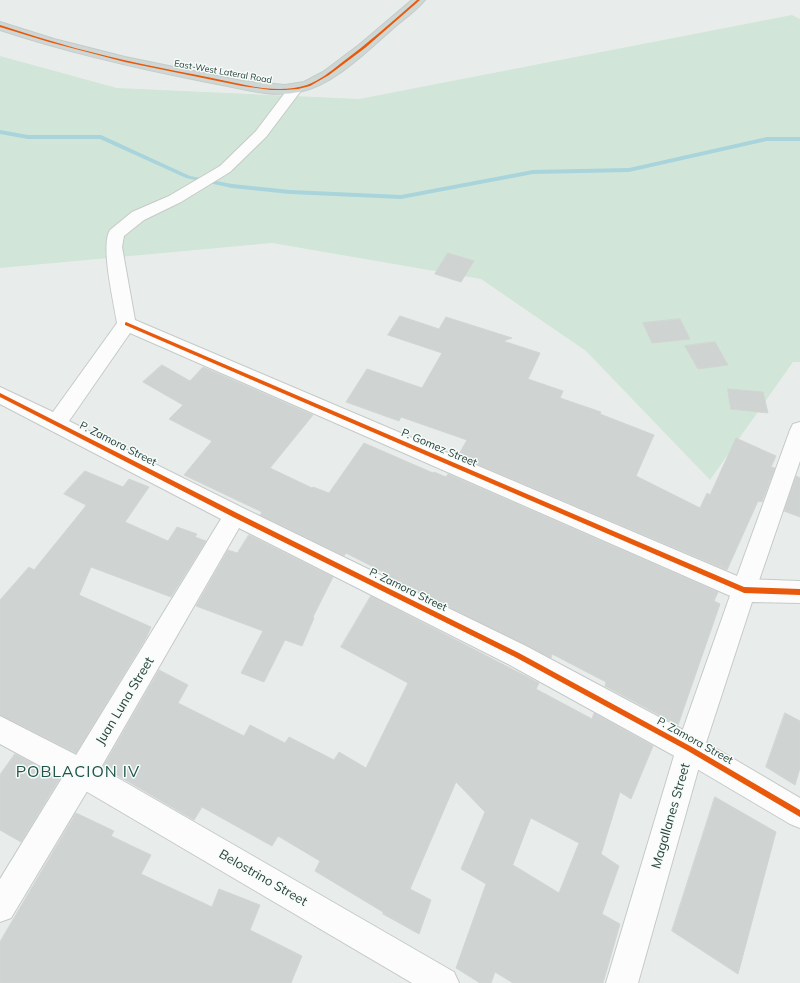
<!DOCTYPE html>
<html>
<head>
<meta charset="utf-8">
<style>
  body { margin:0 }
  canvas { display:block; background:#e8edeb }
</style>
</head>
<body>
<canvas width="800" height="983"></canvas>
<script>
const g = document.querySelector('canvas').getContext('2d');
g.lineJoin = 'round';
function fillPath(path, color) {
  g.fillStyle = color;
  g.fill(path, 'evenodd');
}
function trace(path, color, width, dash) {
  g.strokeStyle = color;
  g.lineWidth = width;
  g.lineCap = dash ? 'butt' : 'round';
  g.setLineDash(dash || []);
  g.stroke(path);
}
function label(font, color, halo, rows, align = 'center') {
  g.font = font + ' Mulish,sans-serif';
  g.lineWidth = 3;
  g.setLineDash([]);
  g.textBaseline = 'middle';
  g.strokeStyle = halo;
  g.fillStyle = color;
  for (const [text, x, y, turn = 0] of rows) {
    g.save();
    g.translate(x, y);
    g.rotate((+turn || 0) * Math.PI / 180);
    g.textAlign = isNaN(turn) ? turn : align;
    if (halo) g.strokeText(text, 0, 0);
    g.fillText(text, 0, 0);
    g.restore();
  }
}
fillPath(new Path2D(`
  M792,15L800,19V362H793L710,480L586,351L481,279L272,243L0,268V56L117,88L359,99Z`), '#d1e6d8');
fillPath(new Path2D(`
  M0,130L28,135H101L190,176L232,184L290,190L401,195L533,170L629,168L767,137H800V141H767L629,172L533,174L401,199L290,194L232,188L186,178L100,139H28L0,134Z`), '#a9d4db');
const building = new Path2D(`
  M448,253L474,261L461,282L435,274Z
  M400,316L439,329L446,317L512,338L503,341L540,353L528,379L563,391L560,398L601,412L600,414L654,435L636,476L700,508L707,493L710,495L736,438L776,456L771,467L775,468L762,502L758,501L727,570L458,456L467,440L401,417L399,421L346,402L367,369L422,388L442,353L388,335Z
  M680,319L690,339L652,343L643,323Z
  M715,342L728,365L698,369L685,346Z
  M162,365L190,381L203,367L313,415L270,468L312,488L313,487L329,493L364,443L433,473L434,472L446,477L448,474L718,592L714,601L720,604L678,725L605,686L606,682L552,654L551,658L383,575L385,573L346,553L344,556L260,515L262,512L184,475L212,441L169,419L183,405L143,382Z
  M728,389L763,392L768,413L731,409Z
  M85,471L123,487L129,479L149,487L125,522L168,541L177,527L197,534L195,537L206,541L171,597L91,567L79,595L151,627L146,638L76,753L0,715V600L29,567L34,570L85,507L86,505L64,494Z
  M796,476L800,478V517L784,511Z
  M249,535L333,577L313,617L314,618L302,646L285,640L264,682L241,673L263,631L196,606L228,550L237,553Z
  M371,596L539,683L536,689L592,719L594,713L653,746L631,799L620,792L601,854L619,866L602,914L620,924L603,983H513L495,972L491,983H480L456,968L486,884L461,869L485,812L456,782L410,889L431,900L419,934L383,914V912L315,871L320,861L278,836L272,846L202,807L194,820L103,767L159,670L188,685L178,703L244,736L250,725L285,743L289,737L334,760L339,752L366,768L408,683L341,647ZM531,818L579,843L559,893L513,865Z
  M785,713L800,721V768L795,785L766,767Z
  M15,754L60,778L21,842L0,830V775Z
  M715,797L776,832L738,974L672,931Z
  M76,813L114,831L111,836L151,855L141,874L212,907L219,889L260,905L250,930L302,956L291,983H0V942Z`);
fillPath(building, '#cfd4d2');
trace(building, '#d1d6d4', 1);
const minor = new Path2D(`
  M295,85L300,86L302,89L300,92L266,137L230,172L181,202L144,220L124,236L122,247L135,320L737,576L790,430L793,424L800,422V461L753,598L744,601L735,598L130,333L69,421L243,508L526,646L700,739L800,798V828L790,824L680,759L508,664L239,528L92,783L11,918L0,922V879L221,519L0,404V387L53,412L117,323C114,303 100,245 110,230L132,212L169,196L220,166L256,131L290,86Z`);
const tertiary = new Path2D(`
  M744,579L800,581V603L752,602L704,749L638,983H606L676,749L732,590L735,582Z
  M0,716L92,763L454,972L459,983H412L72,783L0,744Z`);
const primary = new Path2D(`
  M412,0H425C418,9 407,17 398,24C370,48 335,85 299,92C270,98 240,88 212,83C140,69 69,53 0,30V22L54,39L125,57L242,81L285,85L304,82L323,72L359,45Z`);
trace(minor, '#c5cac8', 2);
trace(tertiary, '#c5cac8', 2);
trace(primary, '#c3ccc9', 2);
fillPath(minor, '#fcfcfc');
fillPath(tertiary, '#fcfcfc');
fillPath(primary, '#cfd7d5');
fillPath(new Path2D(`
  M417,0H420L365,48L329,75L310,86L298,89L285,90H271L242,86L125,62L49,42L0,27V25C25,33 50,41 75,48C120,60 166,69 212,78C242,84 277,95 307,85C320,80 330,72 340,64C367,44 392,22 417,0Z
  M126,322L744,587L800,589V595L744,593L742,592L125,325V323Z
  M0,393L237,513L519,653L692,747L800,810V817L688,751L515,657L233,517L0,397Z`), '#e8590c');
label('9px', '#24423a', '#f7fbf9', [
  ["East-West Lateral Road",223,72,10]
]);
label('11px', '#24423a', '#f7fbf9', [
  ["P. Zamora Street",118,444,27],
  ["P. Gomez Street",439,448,23],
  ["P. Zamora Street",408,590,26],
  ["P. Zamora Street",695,741,29]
]);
label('13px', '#24423a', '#f7fbf9', [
  ["Juan Luna Street",125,701,-59],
  ["Magallanes Street",671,816,-74],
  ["Belostrino Street",263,878,30]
]);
g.letterSpacing = '1px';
label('16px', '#1f5548', '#f7fbf9', [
  ["POBLACION IV",78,772]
]);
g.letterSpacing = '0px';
</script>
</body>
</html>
